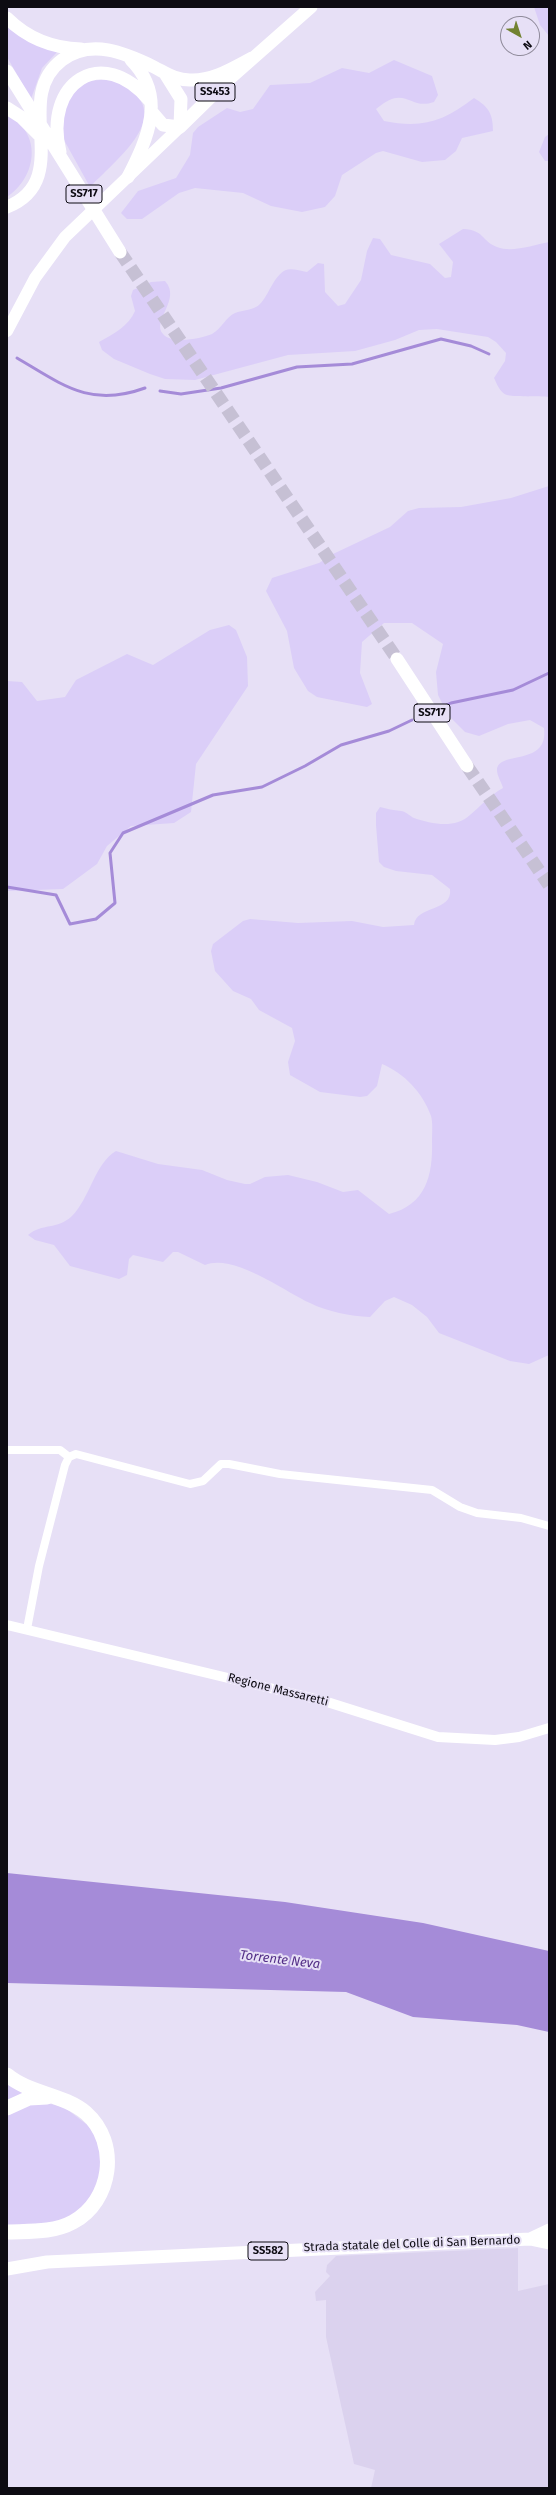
<!DOCTYPE html>
<html>
<head>
<meta charset="utf-8">
<style>
  body { margin:0 }
  #map { position:relative; width:556px; height:2495px; overflow:hidden; background:#e7e0f6; font-family:"Fira Sans",sans-serif }
  canvas { display:block }
  .frame { position:absolute; inset:0; border:8px solid #0d0b12; pointer-events:none }
  .north { position:absolute; left:500px; top:16px; width:40px; height:40px; box-sizing:border-box; background:#e7e0f6; border:1px solid #908b9b; border-radius:50%; rotate:141deg; font-size:11px; font-weight:700; line-height:16px; text-align:center; color:#0d0b12 }
  .north::after { content:''; display:block; margin:auto; width:14px; height:18px; background:#728231; clip-path:polygon(50% 0,100% 100%,50% 72%,0 100%) }
</style>
</head>
<body>
<div id="map">
<canvas width="556" height="2495"></canvas>
<div class="frame"></div>
<div class="north">N</div>
</div>
<script>
const g = document.querySelector('canvas').getContext('2d');
g.lineJoin = 'round';
function fillPath(path, color) {
  g.fillStyle = color;
  g.fill(path, 'evenodd');
}
function trace(path, color, width, dash) {
  g.strokeStyle = color;
  g.lineWidth = width;
  g.lineCap = dash ? 'butt' : 'round';
  g.setLineDash(dash || []);
  g.stroke(path);
}
function label(font, color, halo, rows, align = 'center') {
  g.font = font + ' "Fira Sans",sans-serif';
  g.lineWidth = 4;
  g.setLineDash([]);
  g.textBaseline = 'middle';
  g.strokeStyle = halo;
  g.fillStyle = color;
  for (const [text, x, y, turn = 0] of rows) {
    g.save();
    g.translate(x, y);
    g.rotate((+turn || 0) * Math.PI / 180);
    g.textAlign = isNaN(turn) ? turn : align;
    if (halo) g.strokeText(text, 0, 0);
    g.fillText(text, 0, 0);
    g.restore();
  }
}
fillPath(new Path2D(`
  M518,2248V2291L549,2284V2488H371L375,2470L354,2464L326,2337V2300L316,2301L315,2292L330,2276L326,2272L327,2265L336,2256Z`), '#dbd2ee');
fillPath(new Path2D(`
  M534,7H549V36L540,25Z
  M7,24L59,50L42,68L31,99L7,57Z
  M394,60L432,76L438,95L434,102C409,111 406,83 376,109L384,121C423,129 444,121 474,98C489,107 493,114 493,131L462,138L456,151L445,160L422,162L383,151L376,153L342,175L335,196L325,207L302,212L271,206L243,193L195,188L179,193L142,219H127L121,213L138,191L176,178L190,155L193,133L198,127L227,108L240,112L253,109L270,85L310,83L342,68L369,73Z
  M111,79C183,109 121,155 90,187L59,131L67,98L88,81Z
  M7,115C43,133 37,177 7,197Z
  M549,134V161H545L539,152L545,137Z
  M463,229C485,230 481,241 497,247C512,253 533,245 549,242V397C541,396 511,397 507,395C500,393 497,384 494,378L505,361L506,353L496,342L488,337L437,329L419,330L395,340L355,351L288,355L195,380L165,379L150,374L114,359L102,350L99,342C113,334 129,326 135,311L131,296L133,290L151,282L165,281C182,299 151,321 163,334C171,344 201,339 212,334C221,329 226,317 235,313C242,310 255,310 260,304C269,295 274,275 286,270C291,268 301,271 307,272L318,263L324,264L325,292L338,306L345,304L361,280L367,251L373,238L380,239L391,255L430,264L445,278L451,277L453,262L439,244Z
  M549,486V1355L529,1364L510,1361L439,1333L427,1317L412,1305L394,1297L385,1301L370,1317C350,1316 328,1312 310,1303C284,1291 233,1253 205,1265L178,1252H173L163,1262L133,1255L129,1259L127,1275L119,1279L70,1266L54,1245L35,1240L28,1235C42,1223 57,1230 72,1216C90,1198 95,1163 116,1151L158,1164L202,1170L227,1180L245,1184H250L265,1177L288,1175L317,1182L343,1192L358,1190L389,1214C426,1205 433,1175 432,1141C432,1133 433,1123 431,1116C423,1093 404,1073 382,1064L377,1086L367,1096L360,1097L320,1092L290,1075L288,1062L295,1041L292,1028L259,1010L251,999L233,991L215,971L211,951L213,944L243,921L250,919L298,923L352,921L383,927L414,925C416,905 453,912 450,889L432,875L396,871L384,867L379,862L376,825V813L380,807C387,809 393,810 401,811C405,811 410,816 414,818C432,824 455,829 470,815C481,806 490,795 503,788C502,783 497,776 497,770C498,750 549,767 544,728L530,720L508,724L479,736L465,732L448,715L438,695L436,672L443,644L412,623H384L362,642L360,673L372,704L367,707L317,697L308,691L294,668L287,631L266,591L272,578L319,563L333,554L390,527L408,511L419,508L461,507L511,498Z
  M229,625L236,630L247,657L248,686L196,764L191,812L174,823L131,826L107,846L97,864L63,889L7,891V681L22,682L37,701L65,697L76,680L127,654L153,665L210,630Z
  M7,2079L26,2092L7,2102Z
  M46,2103L64,2107L90,2127L96,2138L103,2166L90,2199L74,2215L55,2223L7,2225V2114L27,2104Z`), '#dbcef8');
fillPath(new Path2D(`
  M7,1873L285,1902L423,1923L549,1951V2032L517,2025L413,2017L346,1992L7,1983Z`), '#a58bd8');
trace(new Path2D(`
  M17,358C63,385 90,408 145,388
  M160,391L181,394L221,388L297,367L352,364L441,339L471,346L489,354
  M440,708L451,703L513,690L549,673
  M7,887L56,895L70,924L96,919L115,903L110,853L123,833L213,795L262,787L305,766L341,745L389,731L412,720`), '#a58bd8', 3);
trace(new Path2D(`
  M120,252L397,659
  M467,766L549,885`), '#c6c0d4', 13, [13, 6]);
trace(new Path2D(`
  M7,1450H60L69,1457
  M27,1629L39,1566L65,1465L69,1457L76,1454L190,1484L203,1481L221,1464H229L280,1474L432,1490L460,1507L477,1513L521,1518L549,1526`), '#fff', 8);
trace(new Path2D(`
  M7,1625L324,1701L438,1737L495,1740L519,1737L549,1728`), '#fff', 10);
trace(new Path2D(`
  M7,331L35,278L65,237L180,127`), '#fff', 12);
trace(new Path2D(`
  M7,18C27,38 53,48 81,49
  M7,71L120,252
  M166,75L181,99L180,127
  M7,108L21,117L43,139
  M151,111L163,125L180,127L226,82L311,7
  M60,152C43,83 102,43 150,101
  M128,177C148,138 167,96 131,60
  M7,207C76,179 10,99 62,60C91,38 125,53 154,67C166,73 175,80 190,80C213,81 233,68 252,58
  M397,659L467,766
  M530,2239L549,2230
  M7,2269L47,2262L530,2239L549,2243`), '#fff', 13);
trace(new Path2D(`
  M7,2075C30,2094 63,2094 86,2113C120,2143 112,2201 73,2222C53,2233 29,2231 7,2232
  M7,2108L29,2098L47,2097`), '#fff', 15);
for (const [x, y, w] of [
  [215,92,40],
  [84,194,36],
  [432,713,36],
  [268,2251,40]
]) {
  const box = new Path2D();
  box.roundRect(x - w / 2, y - 9, w, 18, 3);
  g.fillStyle = '#e7e0f6';
  g.fill(box);
  trace(box, '#0d0b12', 1);
}
label('bold 11px', '#0d0b12', null, [
  ["SS453",215,92],
  ["SS717",84,194],
  ["SS717",432,713],
  ["SS582",268,2251]
]);
label('12px', '#0d0b12', '#e7e0f6', [
  ["Regione Massaretti",278,1690,14],
  ["Strada statale del Colle di San Bernardo",412,2244,-2]
]);
label('italic 13px', '#532e87', '#e7e0f6', [
  ["Torrente Neva",280,1960,7]
]);
</script>
</body>
</html>
